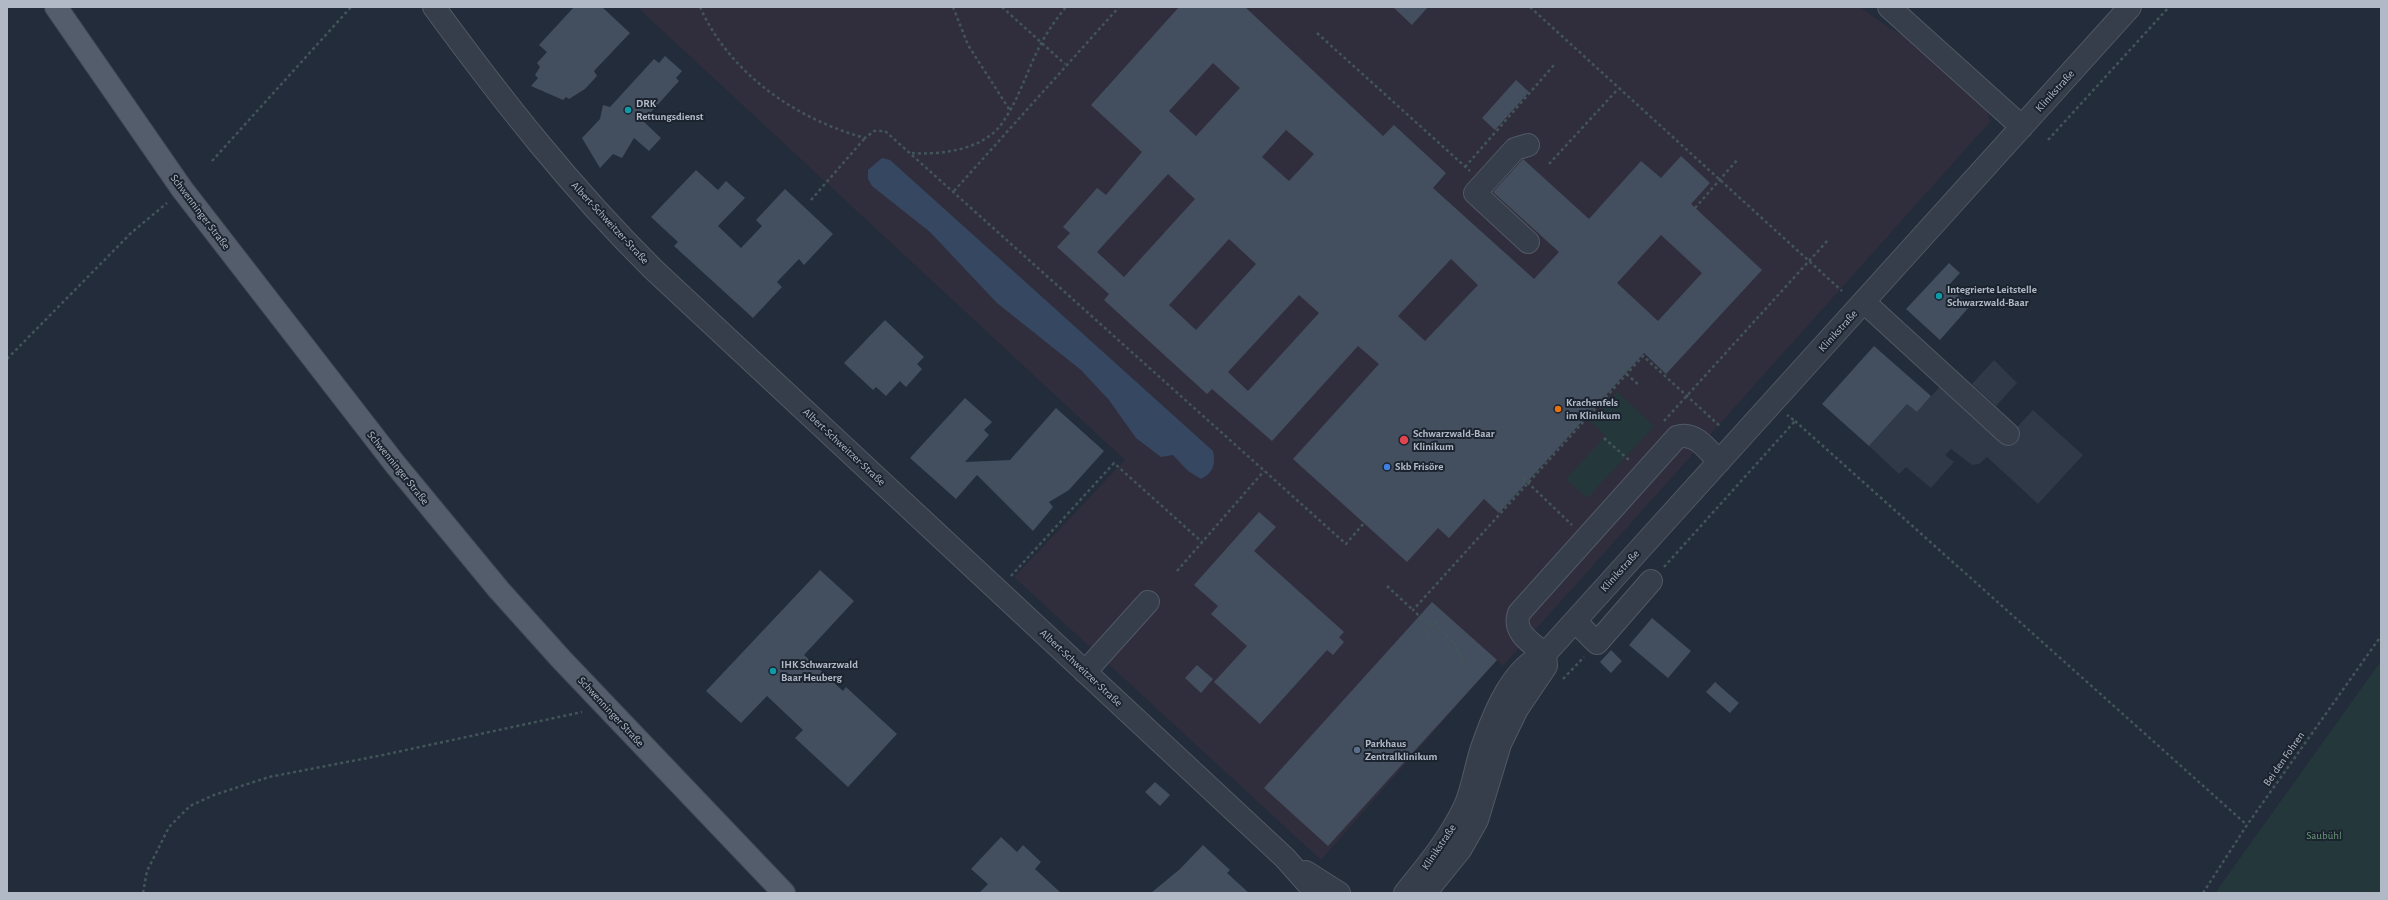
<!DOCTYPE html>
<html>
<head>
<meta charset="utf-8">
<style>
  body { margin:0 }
  #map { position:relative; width:2388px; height:900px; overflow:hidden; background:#222c3a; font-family:"Alegreya Sans",sans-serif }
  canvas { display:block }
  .frame { position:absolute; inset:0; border:8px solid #b1b9c7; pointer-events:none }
</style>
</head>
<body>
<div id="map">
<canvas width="2388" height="900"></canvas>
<div class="frame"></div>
</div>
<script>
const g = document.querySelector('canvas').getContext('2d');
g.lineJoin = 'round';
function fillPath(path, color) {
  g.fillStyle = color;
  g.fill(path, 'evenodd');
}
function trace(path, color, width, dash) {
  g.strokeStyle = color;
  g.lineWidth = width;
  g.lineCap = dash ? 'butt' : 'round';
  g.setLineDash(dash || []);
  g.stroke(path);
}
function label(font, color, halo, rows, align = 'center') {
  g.font = font + ' "Alegreya Sans",sans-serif';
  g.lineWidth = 4;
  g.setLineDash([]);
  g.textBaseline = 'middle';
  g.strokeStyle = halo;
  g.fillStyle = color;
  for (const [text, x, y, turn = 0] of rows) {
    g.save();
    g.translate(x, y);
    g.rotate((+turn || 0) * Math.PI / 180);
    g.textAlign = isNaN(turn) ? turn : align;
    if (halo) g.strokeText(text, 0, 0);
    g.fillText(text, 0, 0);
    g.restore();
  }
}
fillPath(new Path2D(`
  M637,7H1860L1888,27L1912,40L1987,109L1990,122L1503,666L1497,660L1321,860L1014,577L1125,460Z`), '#302e3c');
fillPath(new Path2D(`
  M1994,360L2017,383L1996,406L1972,384Z
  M1944,382L2006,439L2033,410L2083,455L2038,504L1987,457L1979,464L1972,465L1951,449L1945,455L1954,462L1931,488L1906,467L1899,474L1869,446L1907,404L1917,412Z`), '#303948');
fillPath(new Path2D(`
  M1617,392L1654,426L1587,498L1566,479L1606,436L1590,421Z
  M2381,661V893H2215Z`), '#24383b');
fillPath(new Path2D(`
  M882,158L890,160L1213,451C1216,464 1213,473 1201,479L1188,471L1173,455L1161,457L1136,438L1109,400L1081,370L997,303L930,232L872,186L868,179V170Z`), '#364761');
fillPath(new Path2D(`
  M574,7H602L630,33L594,71L597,76L585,89L569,99L566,97L563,100L531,86L538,78L535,75L540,67L537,63L547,52L539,45Z
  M1179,7H1245L1383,136L1394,125L1446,173L1433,188L1534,279L1559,252L1493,192L1523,159L1589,219L1641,161L1661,178L1681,156L1710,183L1691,204L1762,270L1666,374L1644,353L1499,513L1484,499L1449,538L1438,528L1407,562L1293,459L1379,364L1358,346L1272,441L1212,389L1207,394L1104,300L1109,294L1057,247L1070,233L1063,227L1097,188L1106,195L1142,152L1091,105ZM1213,63L1240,88L1196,136L1169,111ZM1286,130L1314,154L1289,181L1262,157ZM1168,174L1195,199L1124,277L1097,252ZM1661,235L1702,273L1658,321L1617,283ZM1229,239L1256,264L1196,330L1169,305ZM1451,259L1478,285L1425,341L1398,316ZM1299,295L1319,313L1248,391L1228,372Z
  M1393,7H1428L1412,25Z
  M665,56L682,71L676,78L679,81L643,121L661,138L649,151L634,138L622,158L613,154L600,168L582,138L600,119L603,105L610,107L654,59L659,63Z
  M1516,80L1529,92L1495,130L1482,118Z
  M696,170L718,190L726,181L745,198L718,226L741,248L762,226L756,220L785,189L833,234L804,265L799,259L777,282L782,287L753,318L674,246L678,242L651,217Z
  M1949,263L1960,273L1948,286L1970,306L1940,340L1906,309Z
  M885,320L924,357L917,364L922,369L906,387L900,381L886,396L876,387L873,390L844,363Z
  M1874,346L1931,396L1917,412L1907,404L1869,446L1822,404Z
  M965,398L992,422L984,430L989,435L965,462L1010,460L1056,408L1104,451L1069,490L1049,502L1053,507L1033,531L977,475L956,499L910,458Z
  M1259,512L1276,527L1254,551L1344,632L1339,637L1344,642L1333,655L1327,650L1260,724L1214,682L1247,646L1211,614L1218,606L1194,585Z
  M820,570L854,601L804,655L843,691L846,687L897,734L848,787L795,738L803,730L767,696L741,723L706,691Z
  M1432,602L1497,660L1328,846L1264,788Z
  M1652,618L1691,651L1668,678L1629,645Z
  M1611,650L1622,661L1611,673L1600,662Z
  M1197,665L1213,679L1201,693L1185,678Z
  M1715,682L1739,703L1730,713L1706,692Z
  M1155,782L1170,795L1160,806L1145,792Z
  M1001,837L1017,852L1023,845L1041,862L1035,869L1061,893H979L988,884L971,869Z
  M1203,845L1230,870L1227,873L1249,893H1151L1180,869Z`), '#434f5f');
const minor = new Path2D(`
  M434,7C502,100 572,189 654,270L1285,858L1316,893
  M1889,7L2022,127
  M1528,242L1475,193L1515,149L1528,145
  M1864,302L2008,434
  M1575,621L1597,643L1651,581
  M1545,654C1531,643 1512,632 1519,613L1677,437C1695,431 1708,450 1719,462
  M1085,672L1148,602
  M1306,872L1339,893
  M1405,893C1428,865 1450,838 1465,806C1474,786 1476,762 1484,742C1495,711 1513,667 1545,654L2130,7
  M1425,893L1460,850L1477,820L1500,744L1517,709L1546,666L1545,654`);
const major = new Path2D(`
  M56,7L182,189L395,464L499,590L561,659L784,893`);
trace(minor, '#515965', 24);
trace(major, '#3f4754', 24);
trace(new Path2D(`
  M700,7C730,74 796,119 865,138L874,131H885L1346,544L1364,523
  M953,7L968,45L1009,109
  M1002,7L1065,64
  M1530,7L1842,291
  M1317,33L1470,171
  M2048,140L2169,7
  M912,153C940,155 981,150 1000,126C1019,101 1027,69 1042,42C1049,29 1057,18 1066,7
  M212,161L351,7
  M1549,164L1618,89
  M1465,167L1554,65
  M954,191L1119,7
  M811,200L865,138
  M1695,208L1738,159
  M7,359L131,233L167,203
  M1622,370L1640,386
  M1664,421L1828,240
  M1795,421L2247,825
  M1573,424L1577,429
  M1604,438L1629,460
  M1523,478L1572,525
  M1664,567L1795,421L1787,415
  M1177,571L1264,471
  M1011,576L1114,463L1202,542
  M1387,586L1413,610
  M1430,626L1434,622C1443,630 1448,639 1458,647L1456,651L1465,659L1460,665
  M1429,638L1426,631L1430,626L1413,610L1643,356L1721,427
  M1563,679L1584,657
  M143,893L147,871L169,827L190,806L214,795L269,777L383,755L582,712
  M2203,893L2247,825L2381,636`), '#425559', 2.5, [3, 3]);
trace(minor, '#363e4b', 22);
trace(major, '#545d6b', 22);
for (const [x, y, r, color] of [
  [628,110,4,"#0f9aa8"],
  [1939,296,4,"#0f9aa8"],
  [1558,409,4,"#e8710a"],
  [1404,440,5,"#e0444e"],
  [1387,467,4,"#3f7fe0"],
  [773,671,4,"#0f9aa8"],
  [1357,750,4,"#5c6f8a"]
]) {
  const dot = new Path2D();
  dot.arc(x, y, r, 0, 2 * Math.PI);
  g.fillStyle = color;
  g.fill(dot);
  trace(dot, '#1b232f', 1.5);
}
label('11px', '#b1b9c7', '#1b232f', [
  ["Klinikstraße",2055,91,-48],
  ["Schwenninger Straße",200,212,53],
  ["Albert-Schweitzer-Straße",610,223,47],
  ["Klinikstraße",1838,331,-48],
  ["Albert-Schweitzer-Straße",844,447,43],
  ["Schwenninger Straße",398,468,51],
  ["Klinikstraße",1620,571,-48],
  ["Albert-Schweitzer-Straße",1081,668,43],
  ["Schwenninger Straße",611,712,47],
  ["Bei den Fohren",2284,759,-55],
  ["Klinikstraße",1439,847,-56]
]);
label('bold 11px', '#b1b9c7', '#1b232f', [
  ["DRK",636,104],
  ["Rettungsdienst",636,117],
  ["Integrierte Leitstelle",1947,290],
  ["Schwarzwald-Baar",1947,303],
  ["Krachenfels",1566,403],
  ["im Klinikum",1566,416],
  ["Schwarzwald-Baar",1413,434],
  ["Klinikum",1413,447],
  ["Skb Frisöre",1395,467],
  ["IHK Schwarzwald",781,665],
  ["Baar Heuberg",781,678],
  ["Parkhaus",1365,744],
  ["Zentralklinikum",1365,757]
], 'left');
label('11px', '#689775', '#1b232f', [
  ["Saubühl",2324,836]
]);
</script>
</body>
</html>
